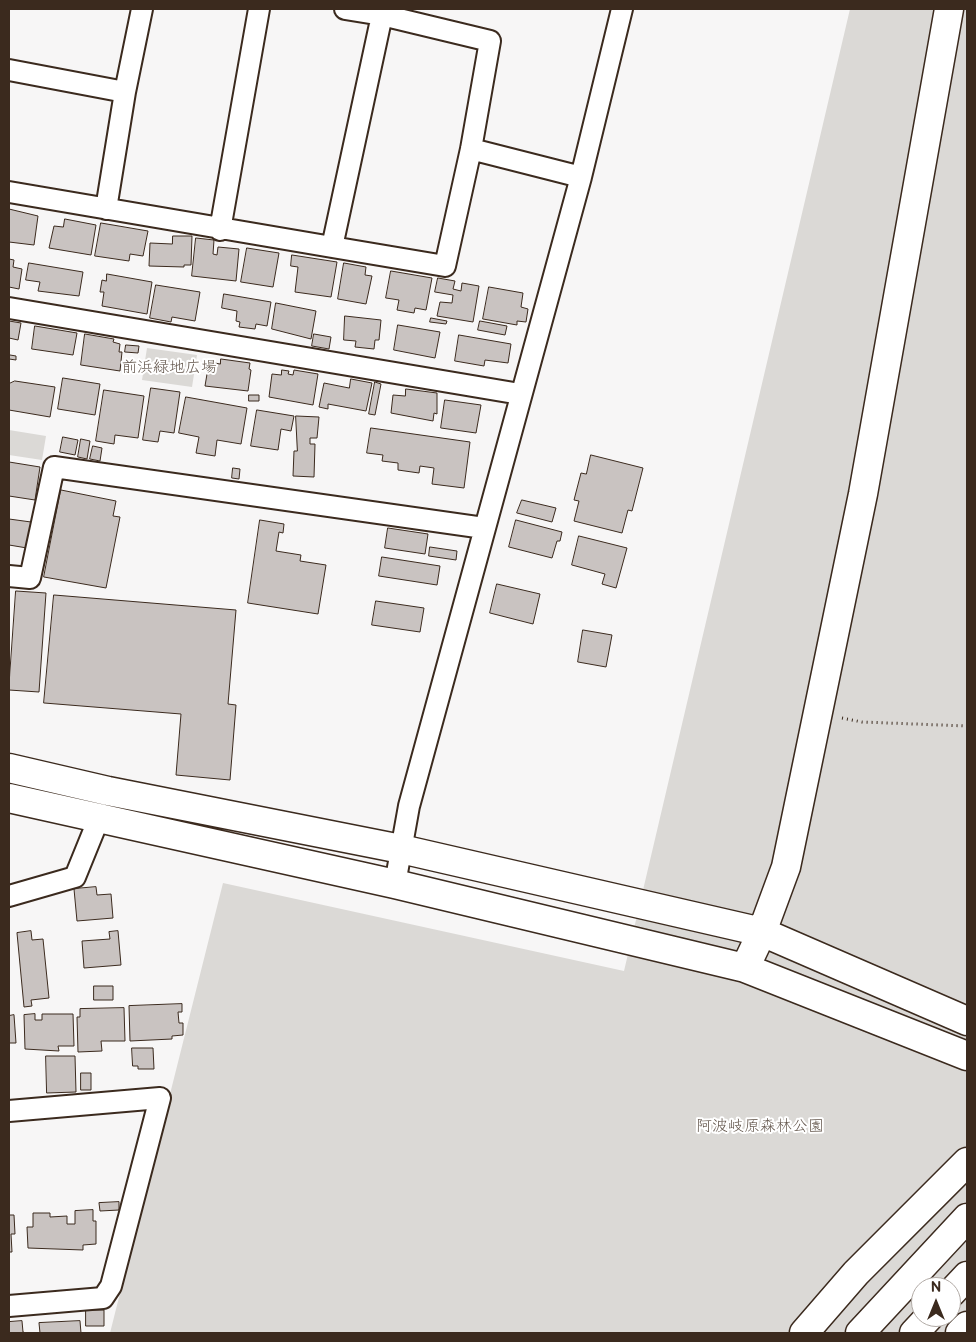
<!DOCTYPE html>
<html>
<head>
<meta charset="utf-8">
<style>
  body { margin:0 }
  #map { position:relative; width:976px; height:1342px; overflow:hidden; background:#f7f6f6; font-family:"Balsamiq Sans",sans-serif }
  canvas { display:block }
  .frame { position:absolute; inset:0; border:10px solid #3b2a1e; pointer-events:none }
  .north { position:absolute; left:911px; top:1277px; width:50px; height:50px; box-sizing:border-box; background:#fff; border:1px solid #b1aaa5; border-radius:50%; rotate:0deg; font-size:14px; font-weight:700; line-height:20px; text-align:center; color:#3b2a1e }
  .north::after { content:''; display:block; margin:auto; width:18px; height:22px; background:#3b2a1e; clip-path:polygon(50% 0,100% 100%,50% 72%,0 100%) }
</style>
</head>
<body>
<div id="map">
<canvas width="976" height="1342"></canvas>
<div class="frame"></div>
<div class="north">N</div>
</div>
<script>
const g = document.querySelector('canvas').getContext('2d');
g.lineJoin = 'round';
function fillPath(path, color) {
  g.fillStyle = color;
  g.fill(path, 'evenodd');
}
function trace(path, color, width, dash) {
  g.strokeStyle = color;
  g.lineWidth = width;
  g.lineCap = dash ? 'butt' : 'round';
  g.setLineDash(dash || []);
  g.stroke(path);
}
function label(font, color, halo, rows, align = 'center') {
  g.font = font + ' "Balsamiq Sans","Klee One",sans-serif';
  g.lineWidth = 4;
  g.setLineDash([]);
  g.textBaseline = 'middle';
  g.strokeStyle = halo;
  g.fillStyle = color;
  for (const [text, x, y, turn = 0] of rows) {
    g.save();
    g.translate(x, y);
    g.rotate((+turn || 0) * Math.PI / 180);
    g.textAlign = isNaN(turn) ? turn : align;
    if (halo) g.strokeText(text, 0, 0);
    g.fillText(text, 0, 0);
    g.restore();
  }
}
fillPath(new Path2D(`
  M850,9H967V1333H110L223,883L624,971ZM921,1287H951V1317H921Z
  M147,348L197,355L192,387L142,380Z
  M9,430L46,436L42,460L9,455Z`), '#dbd9d6');
const building = new Path2D(`
  M9,209L38,216L34,245L9,242Z
  M65,219L96,225L91,255L49,248L54,226L63,227Z
  M101,223L148,231L143,256L130,254L129,261L95,256Z
  M173,236H192L191,265H184V267L149,266L150,243L172,244Z
  M196,238L214,240L213,254L217,255L218,247L239,249L236,281L192,276Z
  M247,248L279,253L273,287L241,282Z
  M292,255L337,262L331,297L295,292L298,267L291,266Z
  M9,259L14,260L13,267L22,269L19,289L9,287Z
  M29,263L83,272L79,296L38,291L40,282L26,280Z
  M344,263L366,267L365,275L372,276L366,304L338,299Z
  M391,271L432,278L426,310L415,308L414,313L397,310L399,300L386,298Z
  M107,274L152,282L147,314L102,306L104,292H100L102,280L106,281Z
  M438,278L455,281L453,289L461,291L462,283L479,286L473,322L437,316L440,302L452,303L453,295L435,292Z
  M156,285L200,292L195,321L172,317L171,322L150,318Z
  M489,287L523,293L521,307L528,309L526,322L517,321V325L483,319Z
  M224,294L271,302L267,326L256,324L255,329L239,327L240,322L236,321L237,311L222,308Z
  M276,303L316,311L311,339L272,329Z
  M345,316L381,320L379,340H375L374,349L355,347L356,341L344,340Z
  M431,318L447,321L446,324L430,322Z
  M9,321L21,323L18,340L9,338Z
  M480,321L507,326L505,335L478,330Z
  M398,325L440,332L435,358L394,350Z
  M35,326L77,333L73,355L32,349Z
  M85,334L114,339L113,342L120,344L119,352H122L120,371L81,365Z
  M314,334L331,337L329,349L312,346Z
  M459,335L511,344L508,363L485,360L484,366L455,361Z
  M126,345L139,346L138,353L125,352Z
  M10,355L16,356V360L9,359Z
  M221,359L250,363L249,369L251,370L248,391L205,386L209,362L220,364Z
  M282,370L289,371L288,374L293,375L294,370L318,374L313,405L269,397L272,374L281,375Z
  M63,378L100,384L95,415L58,409Z
  M351,379L372,383L366,411L328,404V409L319,407L324,383L349,388Z
  M15,381L55,387L50,417L9,410V384Z
  M375,382L381,384L375,415L369,414Z
  M151,388L180,392L174,433L160,431L158,442L143,440Z
  M406,389L437,393V414L434,413L433,421L391,413L393,395L405,396Z
  M104,390L144,396L138,438L115,435L114,444L96,441Z
  M249,395H259V401H249Z
  M186,397L247,408L241,444L217,440L215,456L196,453L199,437L179,433Z
  M445,400L481,405L476,433L441,428Z
  M257,410L294,416L291,431L281,429L278,450L251,446Z
  M296,416L319,417L317,438H310V444H315L314,477L293,476L294,451H297Z
  M371,428L470,442L464,488L432,484L434,468L420,466L419,473L398,470V463L382,461L383,455L367,453Z
  M63,437L78,440L75,455L60,452Z
  M81,439L90,441L87,459L78,457Z
  M93,446L102,448L100,461L90,459Z
  M591,455L643,468L632,511L628,510L622,533L574,521L579,501L574,500L581,473L586,474Z
  M9,462L40,467L35,500L9,496Z
  M233,468L240,469L239,479L232,478Z
  M61,490L116,501L113,516L120,517L106,588L44,577Z
  M522,500L556,508L552,522L517,513Z
  M9,519L31,522L27,548L9,545Z
  M260,520L284,524L283,533L279,532L276,551L301,555L300,561L326,565L318,614L248,603Z
  M516,520L562,532L560,541H557L552,558L509,547Z
  M388,528L428,534L425,554L385,548Z
  M579,536L627,548L616,588L602,584L605,574L572,565Z
  M430,547L457,551L456,560L429,556Z
  M382,557L440,566L437,585L379,576Z
  M497,584L540,594L533,624L490,613Z
  M16,591L46,593L39,692L9,690Z
  M54,595L236,610L228,704L236,705L230,780L176,775L181,714L44,703Z
  M376,601L424,608L420,632L372,625Z
  M583,630L612,635L606,667L578,662Z
  M96,887L97,895L111,894L113,918L77,921L74,889Z
  M31,931L32,940L43,939L49,998L31,1000L32,1006L24,1007L17,933Z
  M118,931L121,965L84,968L82,941L110,939L109,932Z
  M94,986H113V1000H94Z
  M182,1004V1012H178L179,1023H183V1035L172,1036V1039L130,1041L129,1006Z
  M124,1008L125,1041H101L102,1051L78,1052L77,1017H80V1009Z
  M35,1014V1020H42V1014H73L74,1046H58L59,1051L25,1049L24,1015Z
  M14,1015L16,1043H9V1016Z
  M132,1048H153L154,1069H138V1066H133Z
  M46,1056H75L76,1092L47,1093Z
  M81,1073H91V1090H81Z
  M119,1202V1210L100,1211L99,1203Z
  M93,1210V1221H96V1244L83,1245V1250L28,1248L27,1227H33V1213H50V1217L67,1216V1224H75V1211Z
  M9,1215H14L15,1234H11L12,1252H9Z
  M86,1310H104V1326H86Z
  M22,1321L23,1332L26,1333H9V1322Z
  M80,1321L81,1333H40L39,1323Z`);
fillPath(building, '#c9c3c1');
trace(building, '#3b2a1e', 1);
const street = new Path2D(`
  M9,70L125,92
  M471,149L581,177
  M9,192L332,247L382,15L345,9
  M106,209L125,92L142,9
  M220,230L259,9
  M332,247L445,266L471,149L490,41L382,15
  M9,308L520,394
  M9,576L30,578L54,467L484,528
  M395,884L409,806L581,177L622,9
  M9,896L75,877L99,818
  M9,1111L160,1098L111,1286L103,1298L9,1306`);
const secondary = new Path2D(`
  M9,768L108,791L401,849L762,932L967,1021
  M9,798L395,884L745,968L967,1056
  M745,968L762,932L786,867L863,494L949,9`);
const primary = new Path2D(`
  M951,1293L967,1276
  M804,1333L856,1273L967,1162
  M860,1333L967,1218
  M914,1333L929,1317
  M960,1333L967,1326`);
trace(street, '#3b2a1e', 24);
trace(secondary, '#3b2a1e', 31);
trace(primary, '#3b2a1e', 31);
trace(new Path2D(`
  M842,718L862,722L967,726`), '#3b2a1e', 3, [1, 4]);
trace(street, '#fff', 20);
trace(secondary, '#fff', 28);
trace(primary, '#fff', 28);
label('16px', '#63564c', '#fff', [
  ["前浜緑地広場",169,368],
  ["阿波岐原森林公園",760,1127]
]);
</script>
</body>
</html>
